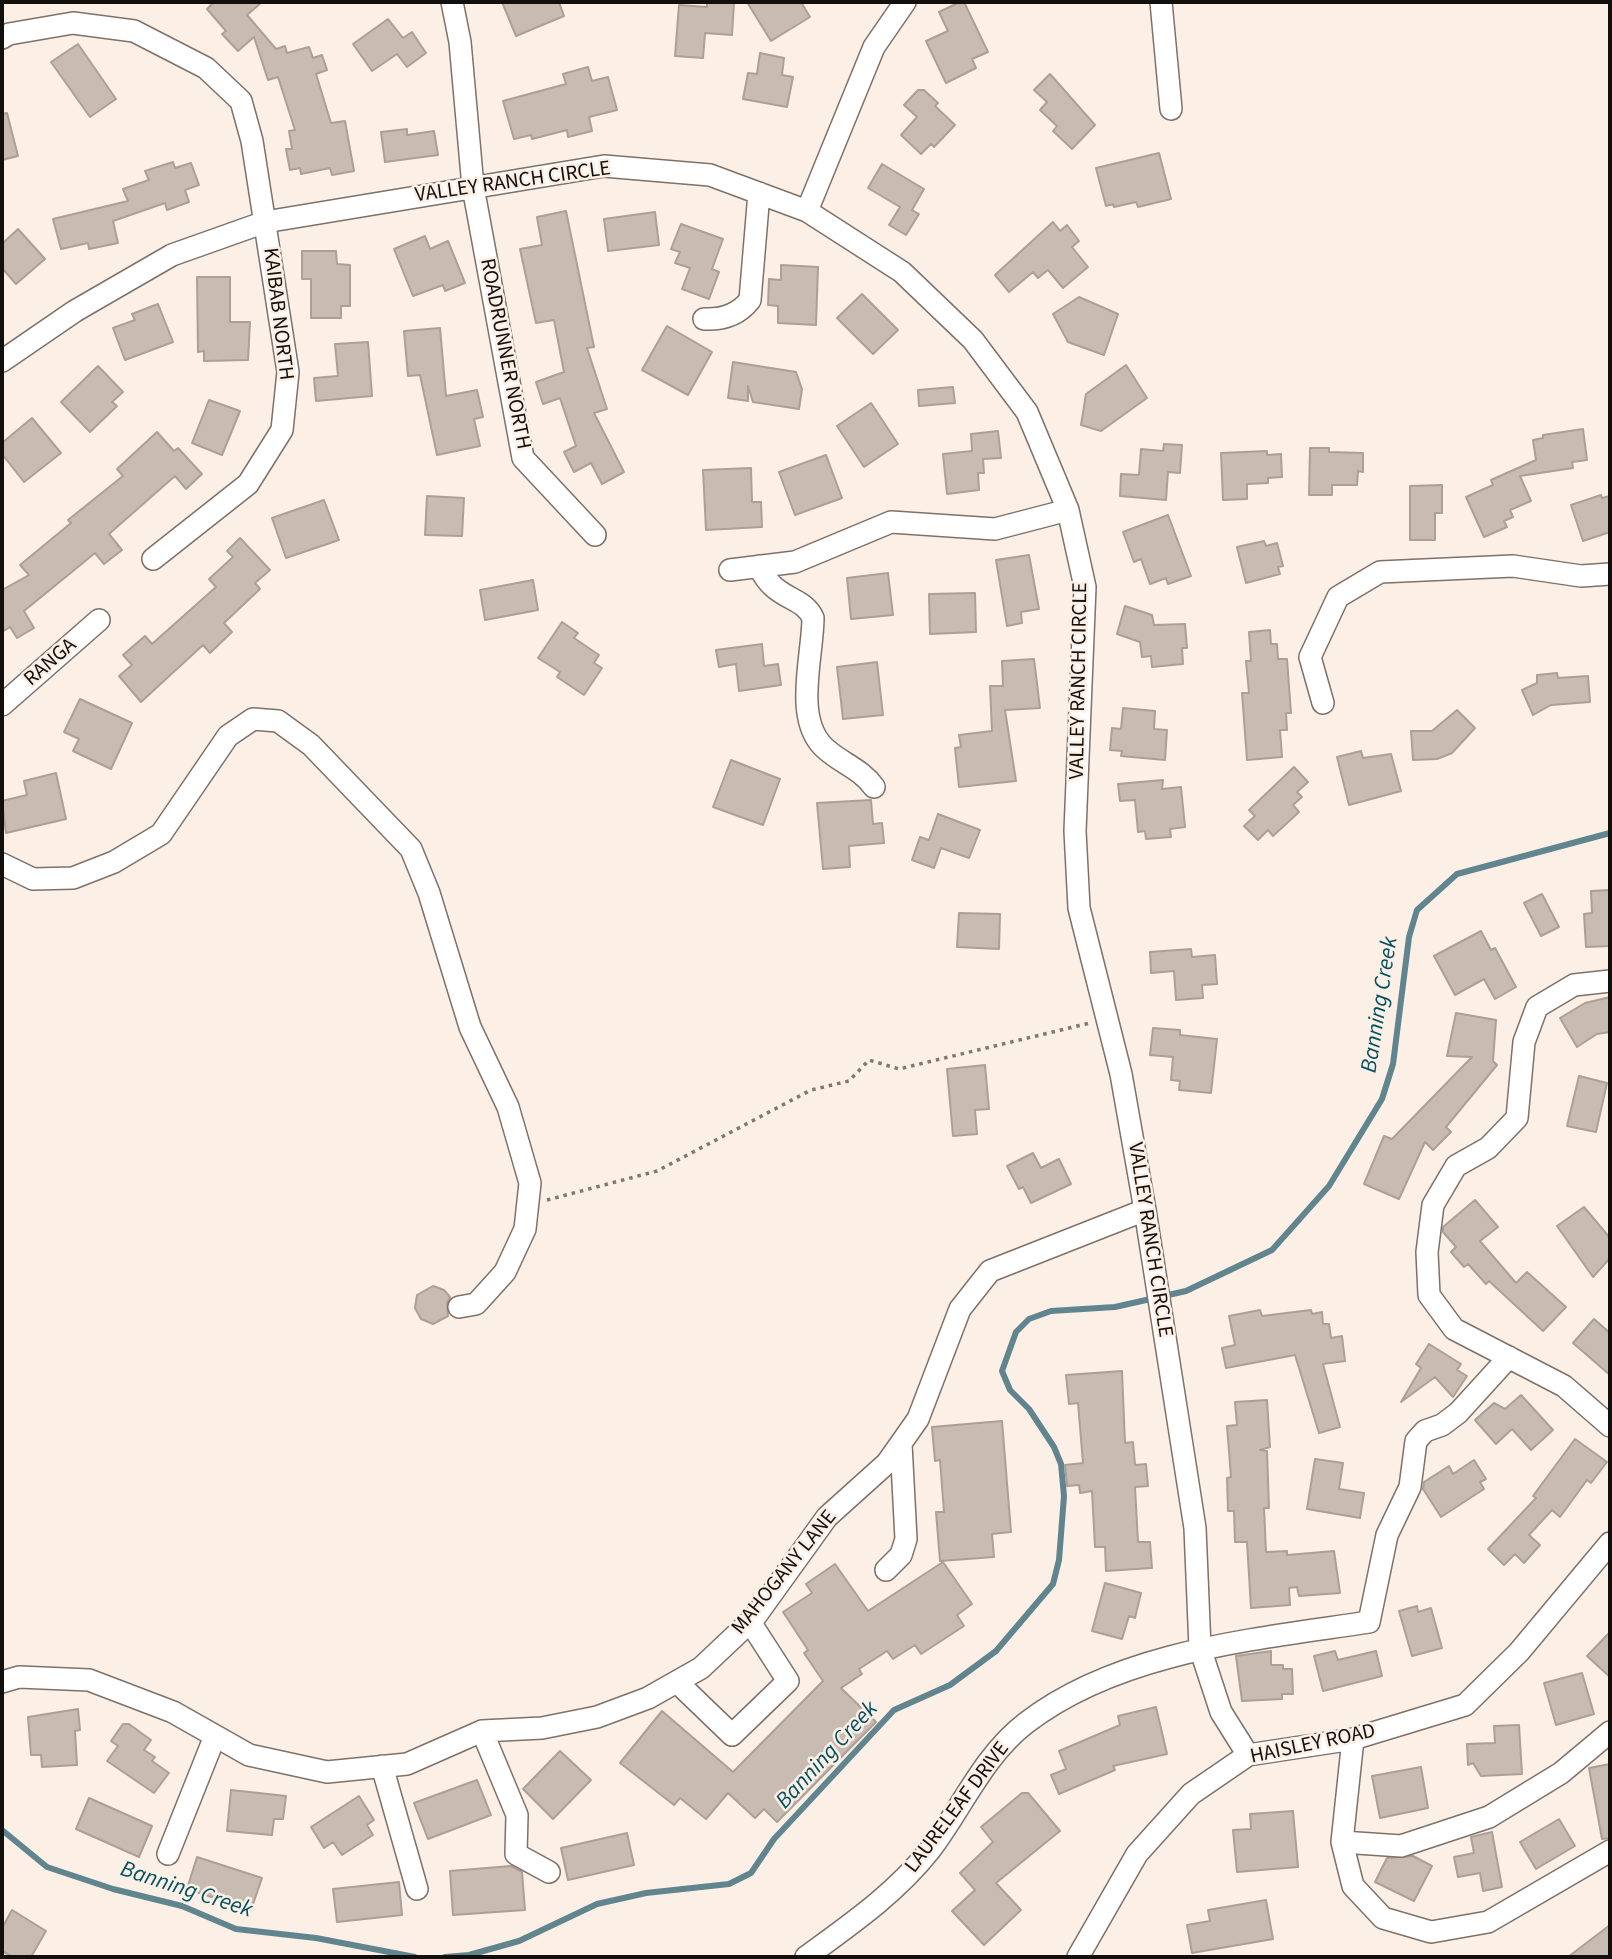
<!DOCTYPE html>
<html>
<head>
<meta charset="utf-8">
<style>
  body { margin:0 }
  #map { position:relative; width:1612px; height:1959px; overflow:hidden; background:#fcefe5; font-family:"Source Sans 3",sans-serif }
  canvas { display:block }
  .frame { position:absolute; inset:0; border:4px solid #130f0c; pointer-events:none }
</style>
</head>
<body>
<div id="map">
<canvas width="1612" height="1959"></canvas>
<div class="frame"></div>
</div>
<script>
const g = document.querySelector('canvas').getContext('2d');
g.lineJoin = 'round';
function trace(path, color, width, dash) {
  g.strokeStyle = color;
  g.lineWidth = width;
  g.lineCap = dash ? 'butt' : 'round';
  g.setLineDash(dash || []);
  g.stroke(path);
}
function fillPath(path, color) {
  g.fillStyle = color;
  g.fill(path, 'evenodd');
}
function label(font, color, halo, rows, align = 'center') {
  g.font = font + ' "Source Sans 3",sans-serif';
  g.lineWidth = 5;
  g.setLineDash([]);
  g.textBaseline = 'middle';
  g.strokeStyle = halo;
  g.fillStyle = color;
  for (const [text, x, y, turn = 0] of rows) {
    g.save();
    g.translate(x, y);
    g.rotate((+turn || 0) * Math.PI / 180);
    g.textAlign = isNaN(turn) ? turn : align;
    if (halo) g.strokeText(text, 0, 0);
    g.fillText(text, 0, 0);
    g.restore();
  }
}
trace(new Path2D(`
  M2,1830L47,1867L113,1889L182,1906L236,1929L316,1938L415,1957
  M445,1957L469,1955L519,1941L597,1904L646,1893L729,1884L751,1873L774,1839L894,1710L950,1685L996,1651L1053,1584L1059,1560L1064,1496L1061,1464L1054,1447L1029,1409L1010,1390L1002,1371L1016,1332L1029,1319L1051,1311L1115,1307L1186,1291L1272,1250L1329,1186L1382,1099L1393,1064L1409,937L1417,910L1457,874L1610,833`), '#60858e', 6);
const building = new Path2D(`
  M214,2H262L247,15L276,49L285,46L287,53L309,47L313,58L322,55L327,70L316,74L331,123L345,121L354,171L332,175L330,168L301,174L300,168L290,170L286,149H292L289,131L295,130L278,77L268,80L254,37L238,51L222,34L226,31L207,9Z
  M502,2H559L564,16L516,36Z
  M707,2H734L732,35L705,33L703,58L675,56L679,5L707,7Z
  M747,2H801L810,17L771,41Z
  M960,2H964L988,52L972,59L976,68L946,83L926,41L948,31L939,12Z
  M388,19L403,38L412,32L426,53L407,67L397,54L372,71L353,44Z
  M78,44L116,99L90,117L51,62Z
  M760,53L784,58L782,75L793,77L787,107L743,99L748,73L757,74Z
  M588,67L592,81L608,77L617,110L589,117L592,131L568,137L567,130L532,139L531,135L514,139L503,101L566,84L563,74Z
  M1050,74L1095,125L1072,149L1053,131L1057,126L1040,110L1047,102L1034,90Z
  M918,90H924L938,103L935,106L955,125L934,147L931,144L921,154L901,135L917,117L904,105Z
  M7,113L18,156L2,160V114Z
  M407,129V135L434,131L438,155L385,162L381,132Z
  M1159,153L1171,199L1138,207L1136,202L1114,207L1113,204L1106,206L1096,168Z
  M173,162L175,168L191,163L199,185L185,190L189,202L167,210L165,203L113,221L118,243L89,249L88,243L61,249L53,219L128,201L123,189L149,180L145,171Z
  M882,164L924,189L912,210L919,214L906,235L889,225L900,207L868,188Z
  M566,211L594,347L587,348L607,409L594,413L624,472L602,484L591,463L574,472L564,452L576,446L560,398L543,404L536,382L564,372L554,320L536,323L520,249L542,245L537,217Z
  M655,212L659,245L608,251L604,219Z
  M1053,222L1060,231L1067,225L1079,241L1072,247L1088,267L1063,288L1048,270L1038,278L1033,272L1009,292L995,275Z
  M681,224L723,239L712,269L719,272L709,299L682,289L690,268L675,263L680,252L671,249Z
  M18,229L45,259L16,284L2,268V244Z
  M425,236L430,249L448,241L465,283L445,291L443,285L413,296L394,249Z
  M302,251H336L337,264L350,265V306H341V318H311V279H302Z
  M781,265L818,267L816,325L778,323V306L768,305L769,279L781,280Z
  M197,277H230V322H250L248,360L204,361V351L198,352Z
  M862,294L898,330L873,354L837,318Z
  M1079,297L1118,314L1104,355L1068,342L1053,314Z
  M158,304L173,342L125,360L113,328L135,320L132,314Z
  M667,326L712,352L688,395L642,370Z
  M440,328L446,396L477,390L483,417L474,419L480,446L437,455L420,375L408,376L404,331Z
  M368,342L372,396L316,401L314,378L338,376L335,344Z
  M733,362L796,372L802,389L799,409L753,402L748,386V401L728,398Z
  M1126,365L1147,398L1101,431L1081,425L1086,394Z
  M98,366L123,392L112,402L117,406L90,432L61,402Z
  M953,387L955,403L919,406L918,390Z
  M209,400L240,411L222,455L192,443Z
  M871,403L898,444L864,467L837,426Z
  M32,418L61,453L24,482L2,454V443Z
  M1583,429L1587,460L1572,462L1573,468L1520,476L1531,501L1510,510L1513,517L1504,521L1507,527L1484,537L1466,497L1493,485L1491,480L1536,460L1533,440L1543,438V435Z
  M998,431L1001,458L983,459L984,473H978L979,490L947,494L943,454L972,451L971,434Z
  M157,432L174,451L178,448L202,474L186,489L175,476L109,534L122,550L104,564L95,553L24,611L34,628L17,638L10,627L2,632V590L29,575L20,565L71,523L68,520L123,476L117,469Z
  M1164,444L1182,445L1180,473L1168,472L1166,500L1120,496L1121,474L1139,475L1141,449L1163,451Z
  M1310,448H1329V452L1363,453V472L1358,471L1357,485H1332V495H1309Z
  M1267,451V455L1281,454L1282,477L1268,478V483L1247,484V499L1223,500L1221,453Z
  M826,455L842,498L795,515L779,472Z
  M751,468L752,502H761L762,527L706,530L703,470Z
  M1442,485V513H1435V540H1410V486Z
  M1601,495L1602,498L1610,496V532L1583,541L1571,505Z
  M427,496L464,498L462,536L425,535Z
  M324,500L339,540L286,558L272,518Z
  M1168,515L1191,576L1168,584L1166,578L1150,584L1141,559L1134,562L1123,532Z
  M240,538L270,570L255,583L260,589L224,623L232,632L210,653L203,645L141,702L119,676L132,665L123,655L145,636L152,644L216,587L209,579L233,557L227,551Z
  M1264,541L1266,546L1277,543L1283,566L1278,567L1280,574L1246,583L1237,547Z
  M1029,555L1039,609L1021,612L1022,623L1007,626L996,560Z
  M888,573L893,615L851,619L847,578Z
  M533,580L538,610L485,620L480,590Z
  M975,593L976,632L930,634L929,594Z
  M1125,606L1152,615L1154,625L1185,624L1187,648H1182L1183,664L1152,667L1151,656L1142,657L1140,642L1117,634Z
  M562,622L578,633L574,638L599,655L594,663L602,668L584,695L557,677L560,672L538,658Z
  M1270,630L1271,644H1277L1278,659H1287L1291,713H1286L1287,730H1280L1282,757L1247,760L1242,693H1249L1246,661H1251L1249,632Z
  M762,644L764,666L778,664L781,685L739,691L736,664L719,667L716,650Z
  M1034,659L1040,708L1005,710L1016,781L959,787L955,748L961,747L959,735L992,731L990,686H1003L1002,661Z
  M877,662L883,715L843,719L837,667Z
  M1557,673L1558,678L1588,676L1590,702L1551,705L1533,715L1522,690L1537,683V675Z
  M80,699L132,723L111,769L73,751L79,739L64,732Z
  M1123,708L1155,711L1154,729L1167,730L1165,760L1121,756L1122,751L1110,750L1112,728L1121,729Z
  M1457,710L1475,728L1452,753L1437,759L1413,760L1411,731H1432Z
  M1361,751L1363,758L1391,754L1401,791L1349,805L1337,757Z
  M731,760L780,779L763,825L713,807Z
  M1294,767L1308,782L1297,792L1302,797L1293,805L1299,812L1273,836L1268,830L1258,840L1244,826L1255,816L1249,810Z
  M56,773L66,819L6,833L2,801L27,795L24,781Z
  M1163,780L1162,789L1181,787L1185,827L1170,829L1171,837L1146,839L1145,831L1138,832L1135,800L1120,801L1118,784Z
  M871,800L873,824L882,823L884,843L849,846L850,867L823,869L817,803Z
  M938,814L980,830L969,858L941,848L934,868L912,860L920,837L929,840Z
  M1610,890V946L1586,947L1584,914L1592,913L1591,891Z
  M1542,894L1559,927L1541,936L1524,903Z
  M959,913L1000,914L999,949L957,947Z
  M1481,931L1491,950L1495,948L1516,987L1495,999L1484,979L1455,995L1434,956Z
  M1191,949L1192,957L1215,955L1217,984L1202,985L1203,998L1176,1000L1174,971L1151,973L1150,952Z
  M1610,997V1032L1597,1034L1577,1047L1560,1018L1585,1003Z
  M1456,1013L1496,1020L1493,1061L1497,1065L1446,1127L1451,1132L1433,1150L1425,1142L1399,1199L1364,1184L1384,1136L1392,1139L1472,1057L1447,1056Z
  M1153,1028L1180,1030V1035L1217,1039L1211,1093L1179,1090L1180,1081L1171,1080L1173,1057L1150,1055Z
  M985,1065L989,1109L975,1110L977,1134L953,1136L947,1069Z
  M1579,1076L1607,1083L1596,1132L1567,1126Z
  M1033,1153L1041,1168L1059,1159L1071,1184L1031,1203L1023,1187L1019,1189L1007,1166Z
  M1475,1200L1498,1227L1480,1241L1516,1283L1527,1272L1566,1307L1543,1331L1489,1281L1486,1284L1468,1264L1464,1267L1451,1252L1456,1247L1443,1232V1227Z
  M1584,1207L1610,1238V1258L1593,1277L1557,1226Z
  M433,1286L444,1290L450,1297L447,1303L448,1316L433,1324L421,1319L415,1308L417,1295Z
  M1260,1310L1262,1316L1311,1310L1312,1314L1322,1312L1323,1324H1329L1331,1338L1342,1336L1345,1361L1323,1364L1340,1427L1319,1433L1295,1355L1226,1368L1222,1348L1235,1345L1229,1316Z
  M1594,1319L1610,1333V1375L1573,1343Z
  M1429,1344L1461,1364L1457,1370L1467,1376L1453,1397L1435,1377L1401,1402L1421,1368L1416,1364Z
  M1122,1371L1125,1443L1133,1442L1135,1465L1146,1464L1148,1486L1135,1487L1138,1542H1150L1152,1568L1106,1571L1105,1547H1095L1092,1491L1080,1493L1079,1485L1067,1486L1065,1465L1083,1463L1078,1403L1069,1404L1066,1375Z
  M1521,1395L1553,1430L1531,1450L1512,1429L1496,1444L1475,1420L1494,1403L1505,1409Z
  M1267,1400L1270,1447L1260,1450L1267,1451L1269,1508H1264L1266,1552L1287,1551V1555L1334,1551L1340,1593L1299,1596L1297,1587L1289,1588L1290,1605L1251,1608L1247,1542H1235L1234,1511H1228L1227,1478L1231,1477L1227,1426L1237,1425L1235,1402Z
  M1002,1421L1011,1532L992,1534L994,1557L940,1561L936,1512H944L940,1460L935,1461L932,1427Z
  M1575,1439L1607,1462L1591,1483L1587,1480L1560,1517L1552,1510L1529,1535L1540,1545L1524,1563L1515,1554L1504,1565L1488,1549L1536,1498L1533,1496Z
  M1315,1459L1343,1463L1339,1489L1364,1493L1360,1518L1307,1509Z
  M1474,1460L1486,1479L1480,1482L1484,1489L1441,1517L1423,1489L1424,1482L1449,1466L1453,1474Z
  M943,1562L972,1604L957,1615L964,1626L921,1654L915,1645L893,1659L887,1651L859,1669L862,1674L841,1688L876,1722L777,1822L764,1809L755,1818L728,1793L706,1819L680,1798L674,1805L620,1763L662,1711L733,1772L823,1681L804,1653L808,1650L783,1612L812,1593L806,1584L835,1564L868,1611Z
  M1105,1583L1141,1593L1135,1618L1129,1616L1122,1639L1092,1631Z
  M1417,1606L1418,1612L1431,1608L1442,1648L1412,1656L1399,1611Z
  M1610,1632V1677L1587,1656Z
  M1271,1651V1665H1283V1669H1292L1293,1694H1282V1699L1242,1701L1236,1656Z
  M1335,1651L1338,1660L1376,1651L1382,1676L1323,1691L1314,1656Z
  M1582,1673L1594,1714L1556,1725L1544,1683Z
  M1156,1707L1167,1754L1113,1766L1115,1770L1059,1794L1051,1775L1066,1769L1059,1751L1120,1725L1118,1716Z
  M78,1709L80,1730L75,1731L77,1765L42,1767L41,1755H31L28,1717Z
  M123,1724H129L151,1740L144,1750L155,1757L152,1761L169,1773L154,1793L107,1761L118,1746L111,1741Z
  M1519,1725L1522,1774L1481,1776L1473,1763L1468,1765L1467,1744L1495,1743L1494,1726Z
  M560,1751L591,1780L553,1819L523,1789Z
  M1610,1764V1838L1602,1839L1589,1768Z
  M1421,1767L1428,1808L1380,1818L1372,1776Z
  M477,1780L491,1815L428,1839L414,1803Z
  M231,1790L286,1796L283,1819H274L272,1835L227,1831Z
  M1022,1793H1028L1060,1831L996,1883L1021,1910L984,1945L952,1911L975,1890L960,1873L993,1842L981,1827Z
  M359,1796L374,1820L367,1825L373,1835L342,1855L333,1842L324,1848L311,1827Z
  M89,1798L152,1826L139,1857L76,1829Z
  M1293,1811L1298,1867L1237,1872L1233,1830L1251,1829L1250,1814Z
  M1559,1819L1575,1846L1536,1869L1520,1842Z
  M1492,1832L1502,1887L1483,1891L1480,1873L1458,1877L1454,1857L1474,1853L1471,1837Z
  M627,1833L634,1865L568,1880L561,1848Z
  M1413,1856L1432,1866L1414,1901L1375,1882L1387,1858Z
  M197,1857L262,1878L251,1910L187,1889Z
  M511,1866L522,1872L525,1910L453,1915L450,1871Z
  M399,1882L402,1915L337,1922L333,1889Z
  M1266,1900L1273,1939L1192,1953L1187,1925L1210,1921L1208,1910Z
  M12,1910L46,1931L31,1957H13L2,1951V1928Z
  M1610,1925V1957H1568Z`);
fillPath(building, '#c8bcb2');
trace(building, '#ab9f96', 2);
const minor = new Path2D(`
  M452,2L460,42L473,187L523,458L595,535
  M1161,2L1171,109
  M2,38L9,34L73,23L134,31L206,68L241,101L252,141L288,372L282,430L248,484L153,559
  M807,211L874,47L905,2
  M704,319C723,320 739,314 750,300L759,193
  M2,361L75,311L172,255L265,222L604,166L710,175L807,211L902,272L973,340L1027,412L1068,510L1085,587L1075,831L1079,908L1121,1074L1145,1210L1195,1528L1200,1648L1221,1712L1248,1755
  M759,566C774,601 803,595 813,618C813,657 792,722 827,750C843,764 861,769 874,787
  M730,570L795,562L891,522L995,529L1068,510
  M1323,703L1310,657L1338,597L1380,572L1513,566L1581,576L1610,574
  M2,705L99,620
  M2,864L33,879L73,878L114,862L161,834L228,736L253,719L278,721L311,745L411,849L429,893L470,1027L508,1107L530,1183L525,1229L505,1272L476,1304L459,1307
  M1610,981L1574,985L1537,1007L1524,1042L1517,1118L1488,1148L1456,1166L1433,1205L1427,1252L1429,1295L1454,1329L1564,1386L1610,1426
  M886,1570L901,1555L906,1539L901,1444
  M2,1682L19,1677L89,1680L173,1712L249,1755L327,1772L407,1764L482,1731L542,1728L597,1717L648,1698L701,1668L755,1617L827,1517L887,1463L918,1419L960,1309L990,1271L1145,1210
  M677,1682L732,1735L788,1681L750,1622
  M482,1731L517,1815L516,1854L549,1872
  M1353,1739L1342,1842L1353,1886L1383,1918L1431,1932L1488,1922L1610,1851
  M382,1766L417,1889
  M1342,1842L1401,1846L1489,1817L1561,1773L1610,1732
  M168,1854L215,1736
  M806,1957C851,1924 895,1894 930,1850C962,1808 983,1756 1026,1723C1119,1651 1257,1639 1369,1622L1387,1535L1410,1487L1416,1441L1425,1431L1442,1425L1458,1413L1509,1357
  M1078,1957L1137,1854L1191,1794L1248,1755L1353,1739L1465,1705L1519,1652L1610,1543`);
trace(minor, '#7d7168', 24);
trace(new Path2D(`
  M547,1200L657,1171L811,1090L849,1081L869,1060L899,1069L1090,1023`), '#7f7770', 3.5, [3.5, 5]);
trace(minor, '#fff', 21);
label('21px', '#130f0c', '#fcefe5', [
  ["VALLEY RANCH CIRCLE",513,183,-8],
  ["KAIBAB NORTH",277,314,83],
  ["ROADRUNNER NORTH",504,354,79],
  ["RANGA",51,663,-41],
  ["VALLEY RANCH CIRCLE",1080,681,-89],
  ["VALLEY RANCH CIRCLE",1149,1240,81],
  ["MAHOGANY LANE",785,1573,-51],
  ["HAISLEY ROAD",1313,1745,-12],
  ["LAURELEAF DRIVE",958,1808,-53]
]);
label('italic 23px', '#005261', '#fcefe5', [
  ["Banning Creek",1381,1005,-81],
  ["Banning Creek",828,1756,-47],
  ["Banning Creek",186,1891,18]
]);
</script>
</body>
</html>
